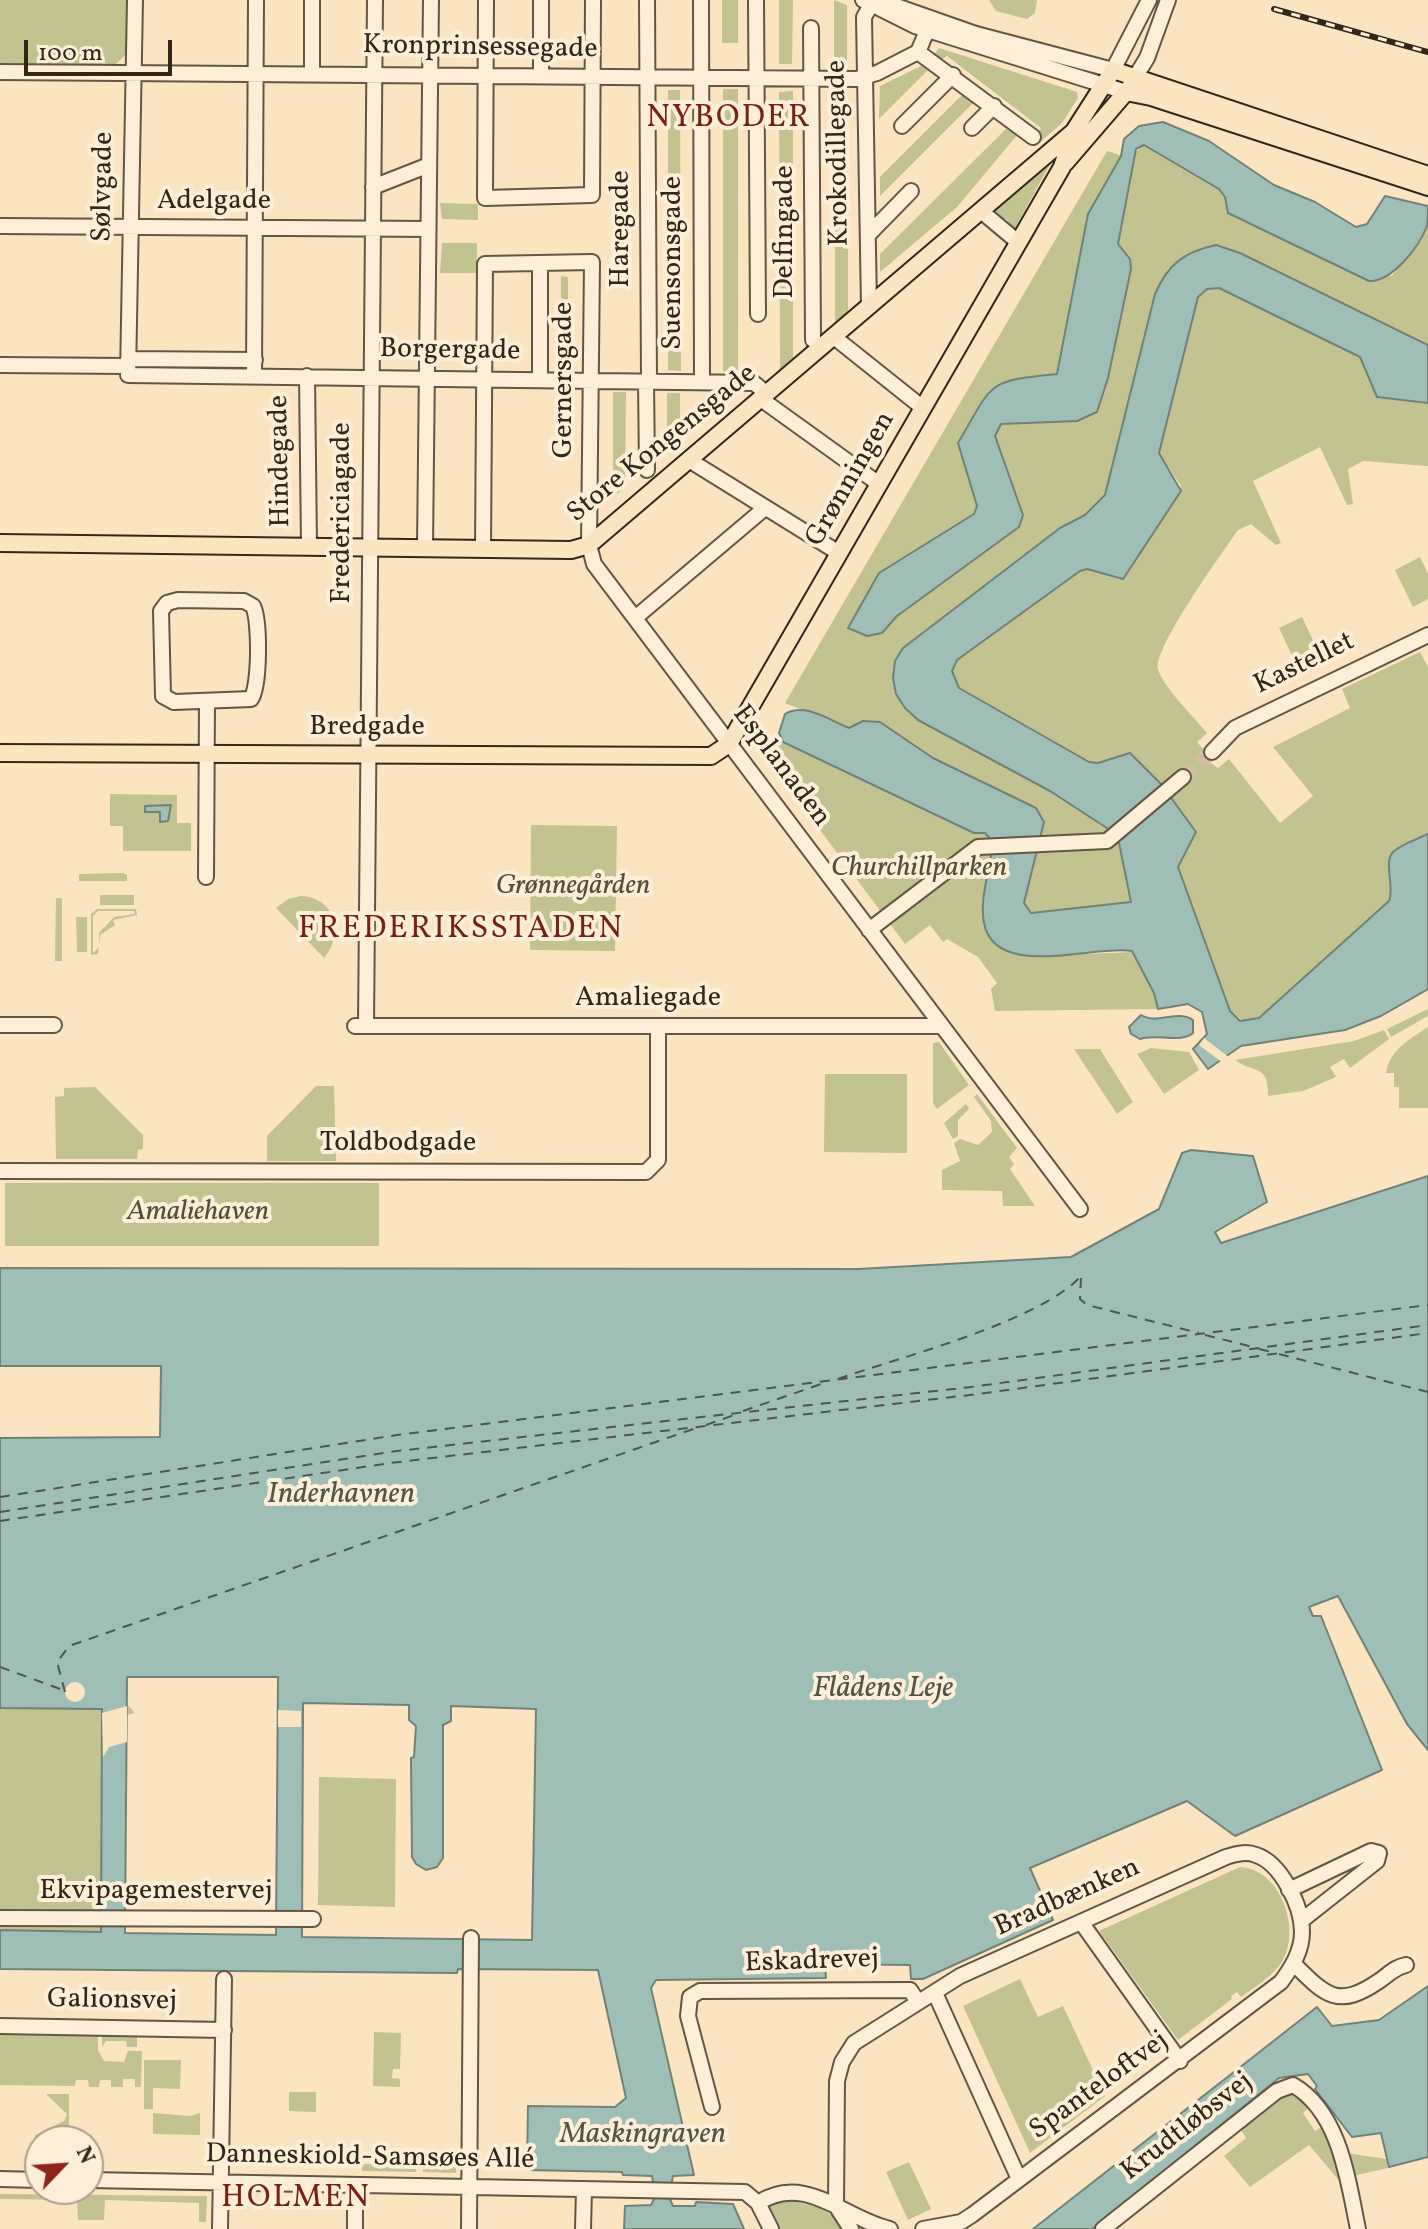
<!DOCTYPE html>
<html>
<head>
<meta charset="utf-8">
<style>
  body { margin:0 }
  #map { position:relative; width:1428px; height:2229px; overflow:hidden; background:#fbe5c1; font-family:Vollkorn,serif }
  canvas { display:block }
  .north { position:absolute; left:24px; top:2125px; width:80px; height:80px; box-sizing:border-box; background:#fceed7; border:2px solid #ab9e8c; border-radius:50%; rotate:65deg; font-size:22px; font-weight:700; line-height:32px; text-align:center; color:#31271b }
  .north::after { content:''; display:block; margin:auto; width:28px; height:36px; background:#8f2418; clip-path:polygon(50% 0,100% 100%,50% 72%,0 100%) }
  .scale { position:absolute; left:24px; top:40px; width:148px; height:36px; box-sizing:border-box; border:4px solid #31271b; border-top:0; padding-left:10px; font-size:24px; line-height:28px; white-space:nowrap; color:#31271b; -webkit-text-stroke:6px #fceed7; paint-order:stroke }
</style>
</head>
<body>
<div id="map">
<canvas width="1428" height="2229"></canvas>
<div class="north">N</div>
<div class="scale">100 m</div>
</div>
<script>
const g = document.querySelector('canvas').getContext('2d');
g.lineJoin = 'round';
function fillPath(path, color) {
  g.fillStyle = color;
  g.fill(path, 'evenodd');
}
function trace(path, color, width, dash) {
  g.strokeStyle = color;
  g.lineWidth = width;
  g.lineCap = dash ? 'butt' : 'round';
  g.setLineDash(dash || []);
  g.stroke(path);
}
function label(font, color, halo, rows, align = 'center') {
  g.font = font + ' Vollkorn,serif';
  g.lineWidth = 8;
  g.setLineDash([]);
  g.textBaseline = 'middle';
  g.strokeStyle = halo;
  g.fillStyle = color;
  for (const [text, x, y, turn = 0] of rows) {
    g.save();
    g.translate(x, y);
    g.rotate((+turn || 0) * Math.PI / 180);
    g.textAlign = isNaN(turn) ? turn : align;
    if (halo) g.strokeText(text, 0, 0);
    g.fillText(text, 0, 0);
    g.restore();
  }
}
fillPath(new Path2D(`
  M0,0H128L127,53L115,65L0,63Z
  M722,0H738V43H722Z
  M779,0H793L792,64H779Z
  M834,0L847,5V63H834Z
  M989,0H1037L1035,13L1027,19L996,11Z
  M939,48L1077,92L1078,98L1062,123L1038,144L1033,139L1041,128L947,56L941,60L934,55Z
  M925,64L930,68L879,119L880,86Z
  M723,89H738V371H723Z
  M668,90H680L681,371L668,370Z
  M793,91V359L780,370L779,92Z
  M835,91H848V312L835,323Z
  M964,93L975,101L880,196V177Z
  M1008,127L1018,134L957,207L880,272V254Z
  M1144,145L1219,189L1225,197L1228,213L1298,245L1392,276L1428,225V345L1240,253L1216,245L1155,294L1105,495L1085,515L1060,528L903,648L895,661L1050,791L1110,830L1119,843L1131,902L1031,914L1024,903L1044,822L933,758L880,722L863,721L849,728L785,703L1107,151L1122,156L1088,214L1057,374L1012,379L958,443L977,506L974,514L879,573L849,627L882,633L897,616L1023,515L994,436L1001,424L1077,421L1097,411L1108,377L1131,269L1130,259L1118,244L1132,155Z
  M1053,159L1015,228L1010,229L1008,220L994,216L993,210Z
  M440,203L478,204V220L442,219Z
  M442,243H477V273H440Z
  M561,276L568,277V369H561Z
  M1219,288L1360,357L1377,397L1428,403V466L1363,461L1348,469L1353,504L1347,505L1320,447L1253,481L1281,543L1276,545L1251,524L1238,530C1223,552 1153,648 1158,669C1162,686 1195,718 1207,733L1197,742L1205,751L1201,756L1218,768L1229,759L1280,823L1313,796L1273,747L1350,708L1342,689L1420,652L1428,667V834C1418,839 1401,844 1393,851C1383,861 1395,888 1389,901L1259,1018L1246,1022L1230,1012L1178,867L1196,832L1161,784L1130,753L1098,763L1089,762L959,688L952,671L957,660L1080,571L1087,569L1123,579L1181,486L1159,453L1198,297L1207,289Z
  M613,392H626L625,487L613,498Z
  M667,393H680V444L667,454Z
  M1420,557L1428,574V599L1413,607L1395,570Z
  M1302,617L1319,653L1296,664L1279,628Z
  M766,735L974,833H985L993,842L983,904L1088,954L1132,952L1154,993L1158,1009L995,1011L991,989L997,983L978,957L947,939L943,942L930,925L905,944L761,751Z
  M110,794L177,795V823H191V851H123V826H110Z
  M531,825L617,826L615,951L530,950Z
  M123,873L127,875V881H79V874Z
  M100,895H134V905H100Z
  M301,896C335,897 345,934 324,958L276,908L288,899Z
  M56,898H62V961H55Z
  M97,909H136L137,915L113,920L115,925L100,935L98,954L91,955V914ZM98,911H134L135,914L114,917L99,933V947L93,953V916Z
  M76,917H87V952H77Z
  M1428,1009V1016L1391,1037L1387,1029Z
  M1428,1027V1108H1399V1087H1394V1073H1386C1390,1049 1410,1039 1428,1027Z
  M1384,1030L1389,1039L1350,1068L1344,1059L1330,1067L1336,1077L1303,1091L1268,1096C1268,1063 1256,1075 1235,1060L1354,1041Z
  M939,1042L969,1085L937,1109L933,1103V1043Z
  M1151,1048L1189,1052L1199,1070L1164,1094L1137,1054Z
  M1074,1049H1100L1133,1102L1117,1114Z
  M825,1074H907V1153L824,1152Z
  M316,1086H334L336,1161H267V1136Z
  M95,1087L143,1135V1149L138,1150L137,1159H56L55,1097L64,1096V1088Z
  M977,1094L1017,1148L1009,1157L1014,1164L1010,1169L1035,1206H1003L1002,1191L942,1190V1170L960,1161L954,1143L960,1139L978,1145L992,1132L991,1121L974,1097Z
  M966,1104L969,1109L958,1120V1136L953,1139L944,1123Z
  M5,1183H379V1246H5Z
  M129,1706L135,1713L102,1720L101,1933L0,1930V1708H102V1713Z
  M319,1777L396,1779L395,1907L318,1905Z
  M1240,1867C1280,1869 1301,1927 1283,1960C1274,1976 1256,1986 1241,1997L1237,1992L1231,1996L1232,1999L1178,2040L1099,1931Z
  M1020,1979L1038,2017L1063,2006L1105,2096L1030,2153L963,2006Z
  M0,2030L98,2031V2050L104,2061L124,2062L128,2051H142L141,2087H135V2079H123V2087H111V2080H100L99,2087H89L88,2080H76L75,2086L0,2085Z
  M102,2031L137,2032V2047H127L126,2041H106L102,2047Z
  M374,2032L401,2033L400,2069H393L392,2078L400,2079V2087L373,2086Z
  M144,2060H181L180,2089L153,2088V2109H144Z
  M289,2092H316V2112L289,2111Z
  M1292,2092L1310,2107L1303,2113L1315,2131L1323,2126L1337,2147L1342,2184L1309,2145L1250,2187L1224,2156L1246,2138L1239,2127L1282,2094Z
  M46,2094H69V2132H61L60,2141H40V2156H35V2135L64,2121L67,2114Z
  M153,2113L190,2116L200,2113V2135L153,2134Z
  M1347,2153L1386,2159L1388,2168L1352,2176Z
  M909,2162L931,2209L908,2220L886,2172Z
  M362,2164L416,2165V2172L362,2171Z
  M423,2165H456V2173L423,2172Z
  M0,2194L207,2196L206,2222H199V2203L105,2200L104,2220H78L77,2200L0,2199Z
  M787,2198C812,2202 829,2209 846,2229H780L767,2203Z`), '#c2c390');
const water = new Path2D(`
  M1163,122L1209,141L1274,185L1315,202L1356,227L1367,224L1385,196L1428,206C1428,212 1428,220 1427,226C1419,247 1392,282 1369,281L1228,213L1225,197L1219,189L1144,145L1136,149L1118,244L1130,259L1131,269L1108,378L1097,412L1077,421L1001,424L995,436L1023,515L1019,527L897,616L882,633L867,636L848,628L879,573L974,514L977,506L958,443C994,382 985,381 1057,374L1088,214L1121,156L1124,139L1139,126Z
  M1216,245L1240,253L1428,345V403L1377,397L1360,357L1219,288L1207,289L1198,297L1159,453L1181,491L1123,579L1087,569L1080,571L957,660L952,671L959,688L1089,762L1098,763L1130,753L1161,784L1196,832L1178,867L1230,1011L1240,1021L1259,1018L1389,901C1395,888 1383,862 1393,852C1401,844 1418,839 1428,834V989L1381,1016L1345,1030L1241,1046L1208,1069L1193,1049L1207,1034L1202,1012L1188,1004L1158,1009L1154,993L1132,951C1095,944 995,981 984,923C979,897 991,868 993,842L985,833H974L783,742L779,733L785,714C805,702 829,720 849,728L863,721L880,722L933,758L1036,808L1044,822L1024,903L1031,913L1131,902L1119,843L1110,830L1050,791L918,720L905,708L896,694L893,678L895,661L903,648L1060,528L1085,515L1105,495L1155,294C1168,264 1184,252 1216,245Z
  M171,805L168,821L160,822V812H145V806Z
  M1141,1015C1156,1025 1178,1009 1193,1020V1033C1180,1044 1155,1033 1140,1039L1131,1034L1129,1027Z
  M1191,1150L1253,1156L1267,1202L1215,1232L1221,1243L1428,1176V1750L1407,1724L1338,1596L1309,1607L1313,1616H1321L1382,1770L1235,1836L1187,1801L1030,1868L1053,1920L923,1979H911L910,1965L825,1964L826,1978L656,1980L651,1988L694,2175L673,2176L669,2197L673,2206H695L696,2202L733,2204L744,2229H624L625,2206L651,2205L655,2197L652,2176L623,2175L622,2172L527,2170L528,2106L615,2107L626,2098L598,1970L458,1969L457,1973L0,1969V1930L101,1932L102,1709L0,1708V1438L160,1437L161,1366H0V1268L859,1269L1071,1257L1159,1209L1182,1153ZM127,1677H278L276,1935L125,1933ZM303,1703L409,1705V1720L416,1726L414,1757L411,1758L412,1857L416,1864L426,1870L437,1867L443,1858V1725L451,1721V1706L536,1709L532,1940L302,1937Z
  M1428,1986V2157L1389,2167L1381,2133L1352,2137L1315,2089L1317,2086L1308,2074L1279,2078L1092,2229H1033L1317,2007L1332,2026L1379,2020Z`);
fillPath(water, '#9fbfb6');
trace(water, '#738278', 2);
fillPath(new Path2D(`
  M1204,1038L1230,1058L1223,1063L1199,1045Z
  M65 1692a10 10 0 1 1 20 0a10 10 0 1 1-20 0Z
  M127,1706V1742L109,1747L103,1757L102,1713Z
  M278,1710L301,1711V1727H278Z`), '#fbe5c1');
trace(new Path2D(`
  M1081,1278L1080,1299L1087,1305L1199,1333
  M1205,1335L1253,1347
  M1259,1349L1272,1352
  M1279,1354L1428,1392
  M838,1379C900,1357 1039,1322 1081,1276
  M743,1411L824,1383
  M706,1425L734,1415
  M0,1497L397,1435L1428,1305
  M0,1512L397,1451L971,1387L1428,1325
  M0,1521L390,1463L978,1394L1428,1333
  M0,1667L63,1690
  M65,1692L57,1662L69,1646L696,1428`), '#52554a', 2, [10, 8]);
trace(new Path2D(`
  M1183,777L1212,752`), '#d3bfa0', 14, [14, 7]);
const minor = new Path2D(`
  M135,0L128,375L754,383L767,394
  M312,0V73
  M486,0L485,198L592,195L593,0
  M541,0V75
  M647,0L649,381
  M701,0L702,382
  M756,0L758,314
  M863,0L915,26L1126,92L1147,58L1168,0
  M879,0L976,34L1113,70L1149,0
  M811,28L813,340
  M918,52L1033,137
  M0,72L857,79L877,73L918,52L932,19
  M902,126L953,75
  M972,128L994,106
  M373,187L429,165
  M981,211L1018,242
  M0,226L428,229
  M868,235L911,191
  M540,263V379
  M869,307L864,17L874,0
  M834,337L923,408
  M128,359L255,360
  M0,365L128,366
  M254,376L256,0
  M307,376L309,545
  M646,381L647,470
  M761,399L879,484
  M689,460L839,553
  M425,547L431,0
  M483,549L485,264L592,262L589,545L594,564L1080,1209
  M178,600L244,601L253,606C260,620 260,686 251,699L174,702L163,696L161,611L167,603Z
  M635,618L765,508
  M1212,752L1235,728L1428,635
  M206,877L207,702
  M869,930L978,847L1107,841L1183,777
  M0,1025H54
  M355,1026H942
  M366,1026L375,0
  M0,1171L646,1172L658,1160V1027
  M1289,1890L1371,1851L1379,1853L1377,1861L1301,1921
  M0,1918L313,1919
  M1081,1922L1180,2061
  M1294,1964C1326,1996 1338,2009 1379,1981C1388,1975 1395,1967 1406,1965
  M935,1993L1019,2179
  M0,2026L224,2030
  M712,2107L688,2016L690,1997L700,1991L910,1990L918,2002
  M0,2179L40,2180
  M88,2180L745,2192L758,2203L771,2229
  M758,2203C806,2172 844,2219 890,2229
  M836,2206L837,2081L842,2062L854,2043L960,1976L1226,1857C1236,1854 1246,1851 1256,1855C1281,1863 1302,1906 1302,1932C1302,1951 1292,1967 1281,1982L972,2215L961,2222L923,2229
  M838,2209L851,2229
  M220,2229L224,1979
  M355,2229V2185
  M469,2229L471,1938
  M583,2229L584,2189
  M1103,2229L1277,2091L1293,2085C1340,2112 1348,2181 1358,2229`);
const major = new Path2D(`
  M1065,163L1126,92L1151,97L1428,187
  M0,543L571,550L589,545L1073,132
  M0,753L711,756L729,744L1062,167L1074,131L1113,70L1428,175`);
trace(minor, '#645644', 18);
trace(major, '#31271b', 20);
trace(minor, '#fceed7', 14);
trace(major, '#fbe5c1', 16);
const rail = new Path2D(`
  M1274,9L1428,52`);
trace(rail, '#31271b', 6);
trace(rail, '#fceed7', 3, [9]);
label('28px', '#31271b', '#fceed7', [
  ["Kronprinsessegade",480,49,1],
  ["Krokodillegade",840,153,-91],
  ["Sølvgade",105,187,-89],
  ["Adelgade",214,203],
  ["Haregade",623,229,-90],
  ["Delfingade",787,232,-90],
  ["Suensonsgade",675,263,-90],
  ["Borgergade",450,352,1],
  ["Gernersgade",566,380,-90],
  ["Store Kongensgade",663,445,-39],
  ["Hindegade",282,461,-91],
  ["Grønningen",852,480,-60],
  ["Fredericiagade",344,513,-90],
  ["Kastellet",1305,665,-26],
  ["Bredgade",367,729],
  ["Esplanaden",780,767,53],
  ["Amaliegade",648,1000],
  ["Toldbodgade",398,1145],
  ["Ekvipagemestervej",156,1893],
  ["Bradbænken",1068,1899,-24],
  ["Eskadrevej",812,1963,-2],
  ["Galionsvej",112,2002,1],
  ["Spanteloftvej",1100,2087,-36],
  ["Krudtløbsvej",1188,2128,-38],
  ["Danneskiold-Samsøes Allé",370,2159,1]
]);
label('italic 28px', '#554e38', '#fceed7', [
  ["Churchillparken",919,870],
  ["Grønnegården",573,888],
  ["Amaliehaven",198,1214]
]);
label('italic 30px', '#52554a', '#fceed7', [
  ["Inderhavnen",341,1496],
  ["Flådens Leje",883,1690],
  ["Maskingraven",643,2136]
]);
g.letterSpacing = '2px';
label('32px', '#7a1f14', '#fceed7', [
  ["NYBODER",729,120],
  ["FREDERIKSSTADEN",461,931],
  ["HOLMEN",296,2200]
]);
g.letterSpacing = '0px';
</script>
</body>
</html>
